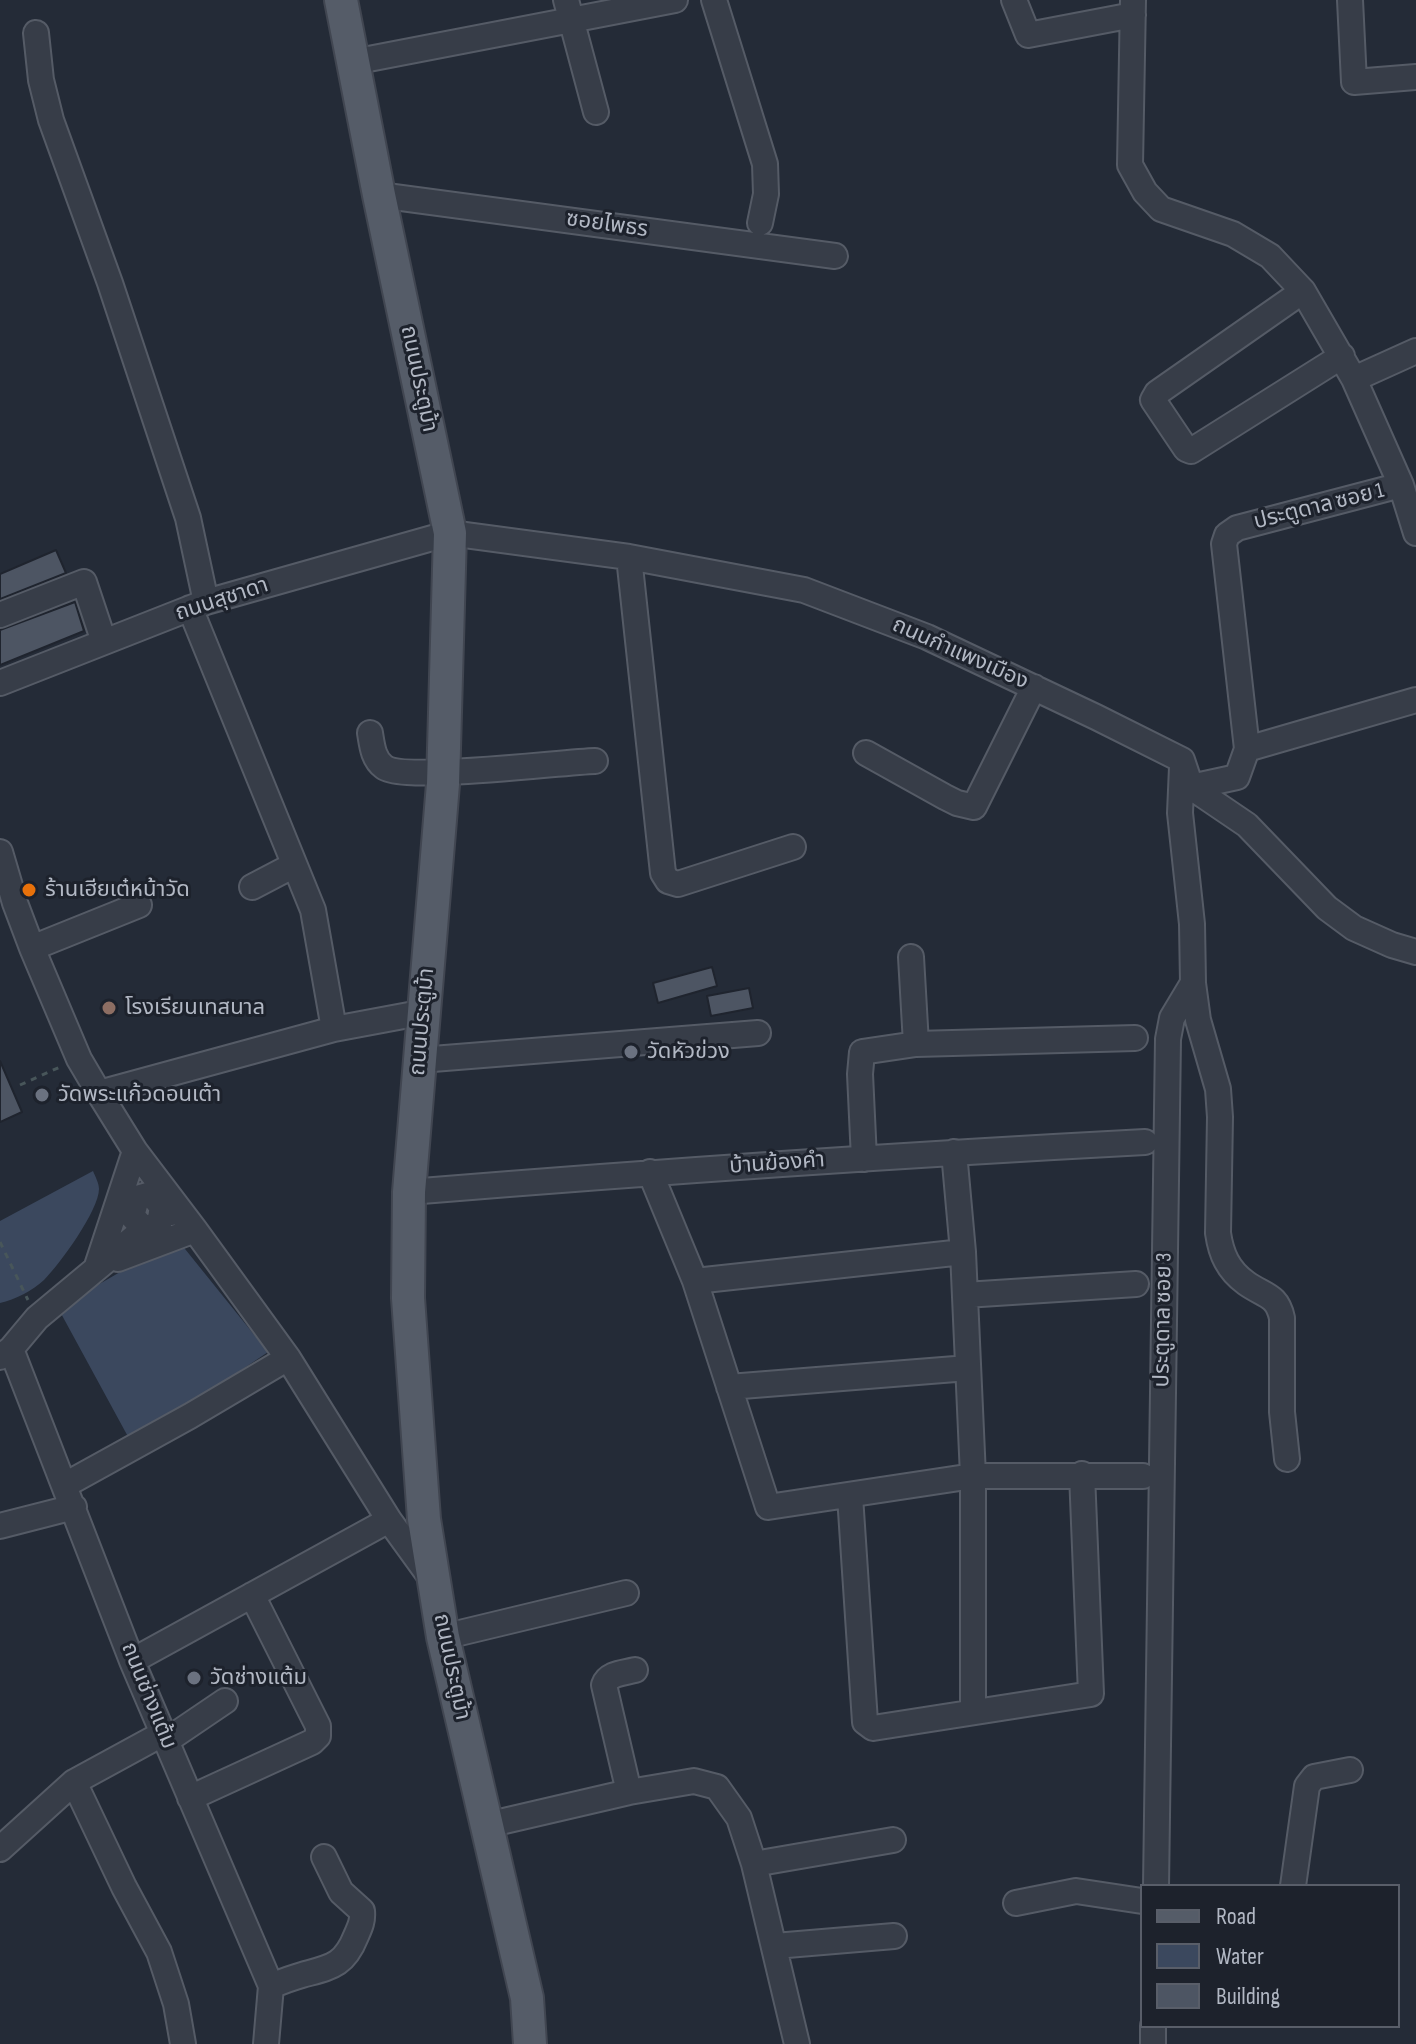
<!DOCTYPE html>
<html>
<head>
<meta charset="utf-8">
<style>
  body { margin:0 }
  #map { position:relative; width:1416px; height:2044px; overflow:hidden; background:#242b37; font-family:"Sofia Sans Condensed",sans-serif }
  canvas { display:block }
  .legend { position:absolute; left:1140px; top:1884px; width:260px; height:144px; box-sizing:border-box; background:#1d222c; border:2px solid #595e69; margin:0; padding:10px 14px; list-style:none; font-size:24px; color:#b2b8c4 }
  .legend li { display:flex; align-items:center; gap:16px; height:40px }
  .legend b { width:40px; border:2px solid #595e69 }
</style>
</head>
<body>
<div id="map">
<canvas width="1416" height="2044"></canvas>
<ul class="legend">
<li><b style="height:10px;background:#555c68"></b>Road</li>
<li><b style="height:22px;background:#3b485e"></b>Water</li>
<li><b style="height:22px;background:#4d5563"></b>Building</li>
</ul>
</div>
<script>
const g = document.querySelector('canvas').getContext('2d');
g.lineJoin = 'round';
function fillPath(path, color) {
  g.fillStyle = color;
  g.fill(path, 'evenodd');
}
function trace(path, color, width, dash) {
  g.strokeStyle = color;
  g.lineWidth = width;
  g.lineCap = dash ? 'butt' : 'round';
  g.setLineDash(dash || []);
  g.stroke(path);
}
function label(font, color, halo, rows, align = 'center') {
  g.font = font + ' "Sofia Sans Condensed","Noto Sans Thai",sans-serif';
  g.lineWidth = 6;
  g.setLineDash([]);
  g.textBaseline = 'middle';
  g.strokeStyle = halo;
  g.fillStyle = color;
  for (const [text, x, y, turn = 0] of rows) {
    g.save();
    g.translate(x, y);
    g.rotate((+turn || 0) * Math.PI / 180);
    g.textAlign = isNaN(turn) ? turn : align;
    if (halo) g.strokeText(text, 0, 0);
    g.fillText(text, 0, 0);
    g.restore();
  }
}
fillPath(new Path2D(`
  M93,1171C95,1176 99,1183 99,1189C99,1210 60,1264 44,1280C33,1290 15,1300 0,1303V1221Z
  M177,1239L268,1352L132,1444L58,1308Z`), '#3b485e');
const building = new Path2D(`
  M56,550L66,573L0,599V574Z
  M75,602L84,631L0,665V630Z
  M712,967L717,986L658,1003L653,983Z
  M749,988L753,1008L711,1016L707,996Z
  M0,1061L22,1112L0,1122Z`);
fillPath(building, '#4d5563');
trace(building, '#1f242e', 2);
const minor = new Path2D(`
  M566,0L596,112
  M714,0L765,164L766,194L760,223
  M1014,0L1028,35L1133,15
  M1133,0L1130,165L1145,192L1161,209L1233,234L1270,256L1303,291L1354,379L1401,485L1416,533
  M1350,0L1354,82L1416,77
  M36,33L41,80L51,120L110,283L188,518L206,602
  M353,62L675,0
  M379,195L835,256
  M1303,291L1157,393L1153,400L1186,449L1191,451L1342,356
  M1354,379L1416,351
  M629,557L663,873L668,881L678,884L793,847
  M190,608L313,910L334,1029
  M0,615L84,582L104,642
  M0,683L206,602L450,533L629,557L804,590L927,637L1096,717L1182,760L1191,787
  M370,733C372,745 373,759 384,767C404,782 561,762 595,761
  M1247,749L1224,544L1227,535L1237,528L1401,485
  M866,753L945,797L957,803L974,807L1034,687
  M1191,787L1247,825L1327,908L1354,928L1392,945L1416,952
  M1191,787L1237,777L1247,749L1416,700
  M0,852L15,903L32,948L79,1059L99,1093L135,1151L195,1230L288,1358L389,1520L431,1578
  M252,887L294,865
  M32,948L139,905
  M911,957L916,1044
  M1193,983L1198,1020L1218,1089L1220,1117L1218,1233C1221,1254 1228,1270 1246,1283C1264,1296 1277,1294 1282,1318V1412L1287,1459
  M420,1060L758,1033
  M99,1093L334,1029L425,1012
  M954,1152L963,1252L973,1476V1703
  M864,1159L860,1074L862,1052L916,1044L1135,1038
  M650,1172L695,1281L768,1507L973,1476H1143
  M409,1192C654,1172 899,1155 1145,1142
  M162,1207L159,1224L144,1229L132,1216L137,1198L151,1194L162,1207L171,1213
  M118,1259L195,1230
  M97,1266L135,1151
  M695,1281L963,1252
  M965,1295L1136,1284
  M11,1349L132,1661L271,1986L266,2044
  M0,1357L11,1349L37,1318L144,1229
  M729,1387L968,1368
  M65,1485L190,1416L288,1358
  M850,1496L865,1722L873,1728L1091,1694L1082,1474
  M0,1526L74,1507
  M443,1637L626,1593
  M132,1661L389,1520
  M166,1741L225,1701
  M74,1782L124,1887L159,1952L176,2004L183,2044
  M629,1792L604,1685C608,1673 624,1673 635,1670
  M190,1798L312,1742L318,1736V1726L252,1595
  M487,1825L629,1792L694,1781L717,1787L739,1818L754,1864L797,2044
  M0,1849L74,1782L162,1734
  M754,1864L893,1840
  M1156,1886L1168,1039L1172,1018L1193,983L1192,924L1180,813L1182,767
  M1293,1886L1307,1786L1314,1777L1350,1770
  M1016,1903L1076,1891L1142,1901
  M775,1946L894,1936
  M271,1986C281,1982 291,1978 302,1975C331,1967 344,1966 356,1936C360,1927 363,1921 362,1911L341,1892L324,1857
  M1153,2044V2026`);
const major = new Path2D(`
  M341,0L379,195L450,533L443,784L409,1192L408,1298L424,1519L443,1637L527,1998L530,2044`);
trace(minor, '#555b66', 28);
trace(major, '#414651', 36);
trace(new Path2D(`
  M20,1085L60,1067
  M0,1242L28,1300`), '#48565a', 3, [6, 6]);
trace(minor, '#373d48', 24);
trace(major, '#555c68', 32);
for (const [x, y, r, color] of [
  [29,890,8,"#e8710a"],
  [109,1008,8,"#8d6e63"],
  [631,1052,8,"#6b7280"],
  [42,1095,8,"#6b7280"],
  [194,1678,8,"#6b7280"]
]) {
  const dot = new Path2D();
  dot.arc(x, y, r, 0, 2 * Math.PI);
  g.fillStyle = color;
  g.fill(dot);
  trace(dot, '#1d222c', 3);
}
label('22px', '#b2b8c4', '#1d222c', [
  ["ซอยไพธร",607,225,8],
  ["ถนนประตูม้า",418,379,78],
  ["ประตูดาล ซอย 1",1319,507,-14],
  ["ถนนสุชาดา",222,600,-18],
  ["ถนนกำแพงเมือง",960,654,24],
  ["ถนนประตูม้า",423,1022,-85],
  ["บ้านฆ้องคำ",777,1164,-4],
  ["ประตูดาล ซอย 3",1164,1320,-89],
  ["ถนนประตูม้า",451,1667,78],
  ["ถนนช่างแต้ม",148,1696,68]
]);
label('22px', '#b2b8c4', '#1d222c', [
  ["ร้านเฮียเต๋หน้าวัด",45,890],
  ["โรงเรียนเทสนาล",125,1008],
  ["วัดหัวข่วง",647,1052],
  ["วัดพระแก้วดอนเต้า",58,1095],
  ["วัดช่างแต้ม",210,1678]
], 'left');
</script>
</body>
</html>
